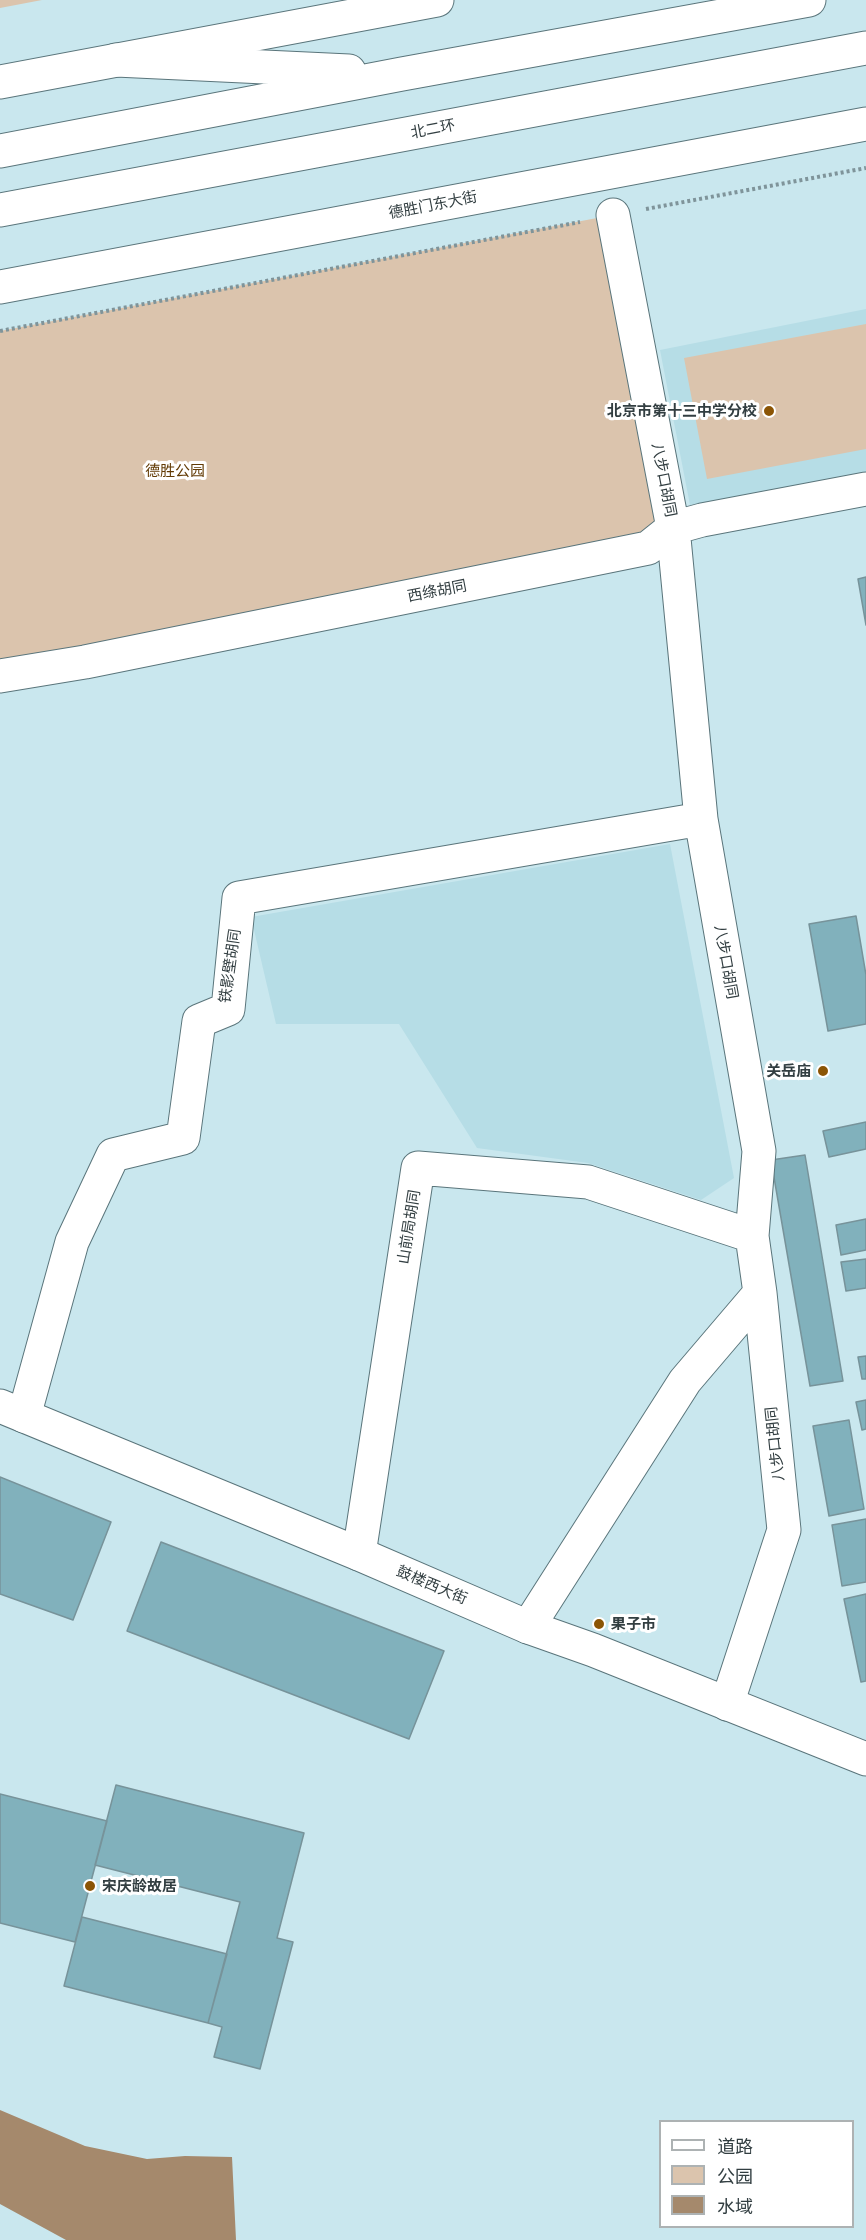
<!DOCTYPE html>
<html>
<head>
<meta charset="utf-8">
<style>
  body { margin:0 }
  #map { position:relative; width:866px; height:2240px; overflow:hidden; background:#c9e7ee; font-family:Lato,"Noto Sans SC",sans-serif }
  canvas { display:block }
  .legend { position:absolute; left:659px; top:2120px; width:195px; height:108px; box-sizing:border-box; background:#fff; border:2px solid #adb2b3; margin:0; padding:8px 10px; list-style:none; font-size:18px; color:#323e41 }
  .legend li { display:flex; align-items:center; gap:12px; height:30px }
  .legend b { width:30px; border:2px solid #adb2b3 }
</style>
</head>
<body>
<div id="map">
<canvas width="866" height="2240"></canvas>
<ul class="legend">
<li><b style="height:8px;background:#fff"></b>道路</li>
<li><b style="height:16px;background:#dbc4ad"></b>公园</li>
<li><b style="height:16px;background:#a5896c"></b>水域</li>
</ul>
</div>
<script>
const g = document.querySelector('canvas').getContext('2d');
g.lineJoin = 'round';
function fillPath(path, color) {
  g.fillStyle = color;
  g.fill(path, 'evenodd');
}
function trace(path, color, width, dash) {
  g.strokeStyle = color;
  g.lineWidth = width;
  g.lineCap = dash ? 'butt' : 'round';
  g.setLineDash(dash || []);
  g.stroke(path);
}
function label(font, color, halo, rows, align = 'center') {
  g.font = font + ' Lato,"Noto Sans SC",sans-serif';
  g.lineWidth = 6;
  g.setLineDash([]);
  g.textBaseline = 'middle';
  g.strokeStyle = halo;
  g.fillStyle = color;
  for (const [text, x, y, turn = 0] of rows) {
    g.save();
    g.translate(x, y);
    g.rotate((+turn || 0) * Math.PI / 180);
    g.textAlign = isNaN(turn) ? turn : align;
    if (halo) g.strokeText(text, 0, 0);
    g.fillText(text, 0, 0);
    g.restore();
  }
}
fillPath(new Path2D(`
  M866,309V472L690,505L660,350Z
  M670,844L734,1178L701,1200L588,1163L477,1148L399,1024H276L251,917Z`), '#b6dde6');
fillPath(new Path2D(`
  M0,0H42L0,8Z
  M613,215L673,528L0,676V331Z
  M866,324V449L707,479L684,358Z`), '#dbc4ad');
fillPath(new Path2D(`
  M0,2110L85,2146L147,2159L185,2156L232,2157L236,2240H66L0,2204Z`), '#a5896c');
const building = new Path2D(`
  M866,577V625L858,579Z
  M856,916L866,975V1024L828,1031L809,924Z
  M866,1122V1149L829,1157L823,1131Z
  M805,1155L843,1381L810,1386L771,1160Z
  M866,1219V1250L841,1255L836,1225Z
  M866,1259V1288L846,1291L841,1262Z
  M866,1356V1379H862L858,1357Z
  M866,1400V1429L862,1430L856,1402Z
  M849,1420L864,1509L829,1516L813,1426Z
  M0,1477L111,1522L73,1620L0,1594Z
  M866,1519V1582L842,1586L832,1525Z
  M161,1542L444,1651L409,1739L127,1631Z
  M866,1594V1681L861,1682L844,1599Z
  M116,1785L304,1833L277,1938L293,1942L260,2069L214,2057L222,2027L208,2023L240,1902L95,1865Z
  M0,1794L107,1821L75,1942L0,1923Z
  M82,1917L227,1954L208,2023L64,1986Z`);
fillPath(building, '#81b1bc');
trace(building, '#77939a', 1.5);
const minor = new Path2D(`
  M0,82L437,0
  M613,215L673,528L701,819L759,1151L752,1236L760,1293L784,1530L727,1704
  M0,287L866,124
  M0,676L85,662L648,548L673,528L702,520L866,489
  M24,1416L72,1242L113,1155L183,1138L199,1021L228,1009L239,898L701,819
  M359,1554L418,1168L588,1182L752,1236
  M528,1627L685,1381L760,1293`);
const major = new Path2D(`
  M0,1406L359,1554L528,1627L593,1650L866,1759`);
const highway = new Path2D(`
  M116,60L349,71
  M0,151L402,74L809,0
  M0,210L866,48`);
trace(minor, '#5a757b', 35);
trace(major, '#5a757b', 35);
trace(highway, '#5a757b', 35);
trace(new Path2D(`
  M646,209L866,168
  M0,331L580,222`), '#7f949a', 4, [3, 3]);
trace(minor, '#fff', 33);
trace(major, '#fff', 33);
trace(highway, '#fff', 33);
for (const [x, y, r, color] of [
  [769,411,6,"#8b5505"],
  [823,1071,6,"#8b5505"],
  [599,1624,6,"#8b5505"],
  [90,1886,6,"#8b5505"]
]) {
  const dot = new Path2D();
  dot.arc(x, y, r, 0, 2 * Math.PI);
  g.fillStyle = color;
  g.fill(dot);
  trace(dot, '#fff', 2);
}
label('15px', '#323e41', '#fff', [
  ["北二环",433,129,-11],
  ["德胜门东大街",433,205,-11],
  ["八步口胡同",664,480,79],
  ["西绦胡同",437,591,-11],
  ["八步口胡同",726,962,80],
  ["铁影壁胡同",230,966,-82],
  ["山前局胡同",409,1227,-81],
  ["八步口胡同",775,1444,-96],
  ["鼓楼西大街",432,1585,23]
]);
label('bold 15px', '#323e41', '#fff', [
  ["北京市第十三中学分校",757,411],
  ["关岳庙",811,1071],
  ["果子市",611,1624,"left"],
  ["宋庆龄故居",102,1886,"left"]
], 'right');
label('15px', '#623a04', '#fff', [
  ["德胜公园",175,471]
]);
</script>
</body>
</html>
